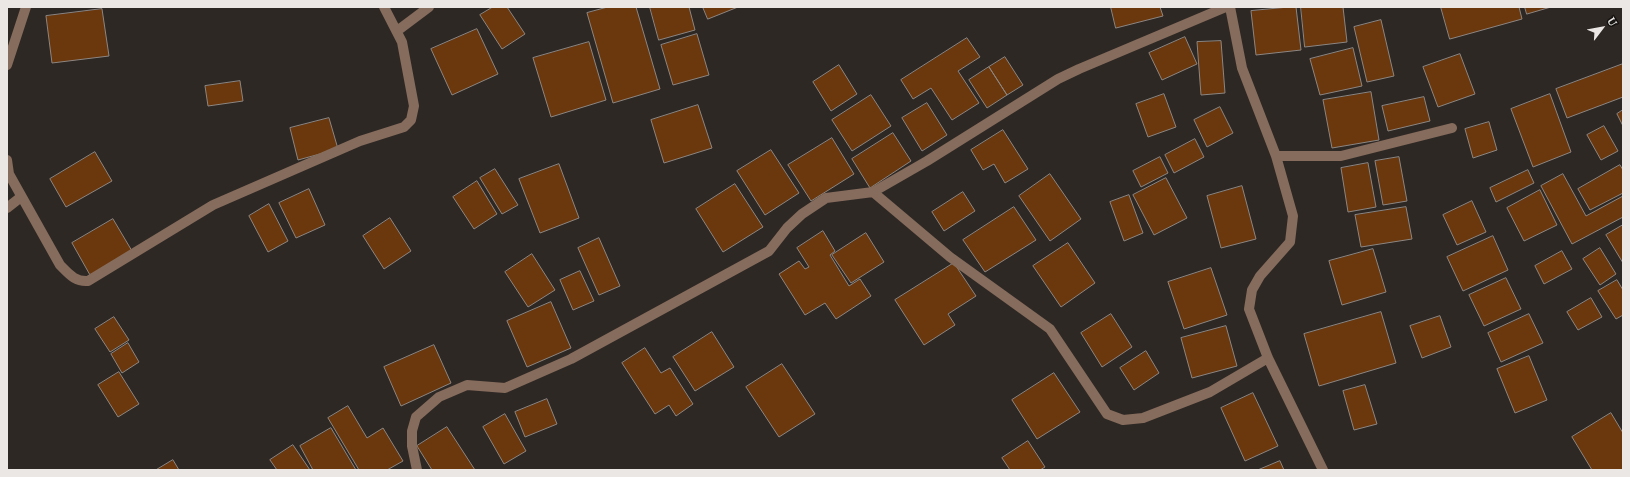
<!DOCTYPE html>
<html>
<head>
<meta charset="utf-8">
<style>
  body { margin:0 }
  #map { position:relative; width:1630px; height:477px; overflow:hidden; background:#2e2825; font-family:"PT Serif",serif }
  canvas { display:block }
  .frame { position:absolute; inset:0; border:8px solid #eae7e5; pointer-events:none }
  .north { position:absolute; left:1582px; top:8px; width:40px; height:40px; -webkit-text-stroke:3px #141210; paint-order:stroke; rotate:58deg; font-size:11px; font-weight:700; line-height:16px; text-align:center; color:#eae7e5 }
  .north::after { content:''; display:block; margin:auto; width:14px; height:18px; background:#eae7e5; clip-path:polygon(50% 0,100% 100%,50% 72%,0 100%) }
</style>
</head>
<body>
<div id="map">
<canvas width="1630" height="477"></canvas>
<div class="frame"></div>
<div class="north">U</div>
</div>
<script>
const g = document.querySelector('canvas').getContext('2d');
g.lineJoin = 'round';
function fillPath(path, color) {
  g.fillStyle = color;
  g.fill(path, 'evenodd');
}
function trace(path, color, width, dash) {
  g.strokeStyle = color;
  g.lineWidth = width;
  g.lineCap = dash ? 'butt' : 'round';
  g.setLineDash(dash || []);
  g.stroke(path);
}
const building = new Path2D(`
  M493,7H507L525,34L502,49L480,15Z
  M608,7H636L660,89L613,103L587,13Z
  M650,7H689L695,30L659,40Z
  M703,7H738L708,19Z
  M1111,7H1160L1163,16L1116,28Z
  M1289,7H1296L1301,50L1256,55L1251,11Z
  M1301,7H1343L1347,42L1305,47Z
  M1441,7H1519L1522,19L1450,39Z
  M1525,7H1551L1527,14Z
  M102,9L109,56L52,63L46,16Z
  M1381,20L1394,76L1367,82L1354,27Z
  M477,29L498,74L452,95L431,49Z
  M697,34L709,75L673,85L661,45Z
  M1185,37L1197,64L1162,80L1149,53Z
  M967,38L980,57L958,71L979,103L952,120L931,88L913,99L901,80Z
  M1221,41L1225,93L1201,95L1197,42Z
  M589,42L606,100L551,117L533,58Z
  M1353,48L1362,86L1320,95L1310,59Z
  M1460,54L1475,94L1438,107L1423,67Z
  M1005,57L1023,85L1007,95L989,67Z
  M1623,64V97L1567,118L1556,89Z
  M839,65L857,94L831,111L813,82Z
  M989,67L1007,95L987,108L969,80Z
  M240,81L243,101L208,106L205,86Z
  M1371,92L1379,140L1332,148L1323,100Z
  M1164,94L1176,127L1148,137L1136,104Z
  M1550,94L1571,152L1533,167L1511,109Z
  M871,95L891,126L852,151L832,120Z
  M1424,97L1430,121L1388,131L1382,106Z
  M927,103L947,135L922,151L902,118Z
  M698,105L712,148L664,163L651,120Z
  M1220,107L1233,133L1207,147L1194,120Z
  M1623,110V126L1617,114Z
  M329,118L338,149L298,160L290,128Z
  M1489,122L1497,150L1473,158L1465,129Z
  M1604,126L1618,151L1601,160L1587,135Z
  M1003,130L1028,169L1005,183L994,164L983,170L971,150Z
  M893,133L911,161L870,188L852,159Z
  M832,138L854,174L811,201L788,165Z
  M1195,139L1204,157L1174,173L1165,155Z
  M771,150L799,193L765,215L737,171Z
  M95,152L112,181L66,207L50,179Z
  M1160,157L1168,173L1141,187L1133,171Z
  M1399,157L1407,201L1383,205L1375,161Z
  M1368,163L1376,207L1348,212L1341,168Z
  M559,164L579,218L540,233L519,179Z
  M1620,165L1623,170V193L1590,210L1578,189Z
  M495,169L518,205L502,214L480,178Z
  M1528,170L1534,183L1496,202L1490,188Z
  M1050,174L1081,219L1050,241L1019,196Z
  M1563,174L1586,216L1623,196V217L1572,244L1541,186Z
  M1166,178L1187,218L1154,235L1133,195Z
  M477,181L497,214L474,229L453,197Z
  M735,184L763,227L723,252L696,209Z
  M1242,186L1256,239L1221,248L1207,196Z
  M309,189L325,225L296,238L279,203Z
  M1540,190L1557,225L1524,241L1507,208Z
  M963,192L975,211L944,231L932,212Z
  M1129,195L1143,233L1124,241L1110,202Z
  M1472,201L1486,232L1457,245L1443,215Z
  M269,204L288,241L268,252L249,216Z
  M1014,207L1036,240L985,272L963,240Z
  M1406,207L1412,239L1361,247L1355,215Z
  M390,218L411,251L384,269L363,236Z
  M113,219L132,251L90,275L72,243Z
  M1623,225V263L1606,235Z
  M823,231L835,251L830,255L849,286L860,279L871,296L836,319L825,303L805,315L779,274L799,261L805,269L809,267L797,248Z
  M866,233L884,262L851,283L832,255Z
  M1493,236L1508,270L1463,291L1447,257Z
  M599,238L620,286L599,295L578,248Z
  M1068,243L1095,283L1061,307L1033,266Z
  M1600,248L1616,274L1600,285L1583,259Z
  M1373,249L1386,292L1342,305L1329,261Z
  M1562,251L1572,269L1544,284L1535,266Z
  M532,254L555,290L528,307L505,272Z
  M954,263L976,296L948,314L955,325L924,345L895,300Z
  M1211,268L1227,315L1184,329L1168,282Z
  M580,271L594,301L573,310L560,280Z
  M1506,278L1521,309L1484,326L1469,295Z
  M1617,280L1623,290V315L1616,319L1598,291Z
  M1591,298L1602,317L1578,330L1567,312Z
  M551,302L571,348L527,367L507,321Z
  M1381,312L1396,363L1319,386L1304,334Z
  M1111,314L1132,347L1102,367L1081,333Z
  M1529,314L1543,343L1501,362L1488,333Z
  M1440,316L1451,347L1422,358L1410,326Z
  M114,317L129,340L110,352L95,329Z
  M1226,326L1237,366L1192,378L1181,338Z
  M712,332L734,367L695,391L673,357Z
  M128,343L139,362L122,373L111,354Z
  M434,345L451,383L401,406L384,367Z
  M645,348L661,373L670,368L693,404L676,416L669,405L655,414L622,363Z
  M1146,351L1159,373L1134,390L1120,368Z
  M1529,356L1547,400L1515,413L1497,369Z
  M782,364L815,414L779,437L746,387Z
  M119,372L139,404L118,417L98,385Z
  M1054,373L1080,412L1037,439L1012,400Z
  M1365,385L1377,424L1354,430L1343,391Z
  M1253,393L1278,446L1245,461L1221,408Z
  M547,399L557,424L525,437L515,412Z
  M348,406L367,438L383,428L403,461L387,470H359L328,418Z
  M1611,413L1623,433V470H1592L1572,437Z
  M505,414L526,451L504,464L483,427Z
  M447,427L475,470H432L417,446Z
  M331,428L356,470H313L300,446Z
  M1028,441L1045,467L1040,470H1010L1002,458Z
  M293,445L310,470H277L270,460Z
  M173,460L179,470H156Z
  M1280,461L1284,470H1258Z`);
fillPath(building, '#6b370c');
trace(building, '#8c8682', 1);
trace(new Path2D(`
  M1230,7L1242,68L1276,156L1293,216L1290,242L1260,276L1252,290L1249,309L1268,358L1323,470
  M397,31L429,7
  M7,65L26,7
  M1276,156H1341L1452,128
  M7,160L9,174L60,265C69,274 75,282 88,281L213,205L360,141L404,127L411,120L414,106L402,42L384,7
  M873,192L950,257L1050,329L1107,414L1123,420L1143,418L1210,392L1268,358
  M7,208L21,197
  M417,470L412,446V431L416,417L439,397L467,385L505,388L571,359L769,251L787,228L802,214L826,198L873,192L927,161L1058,79L1079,69L1226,7`), '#866c5c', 10);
</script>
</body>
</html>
